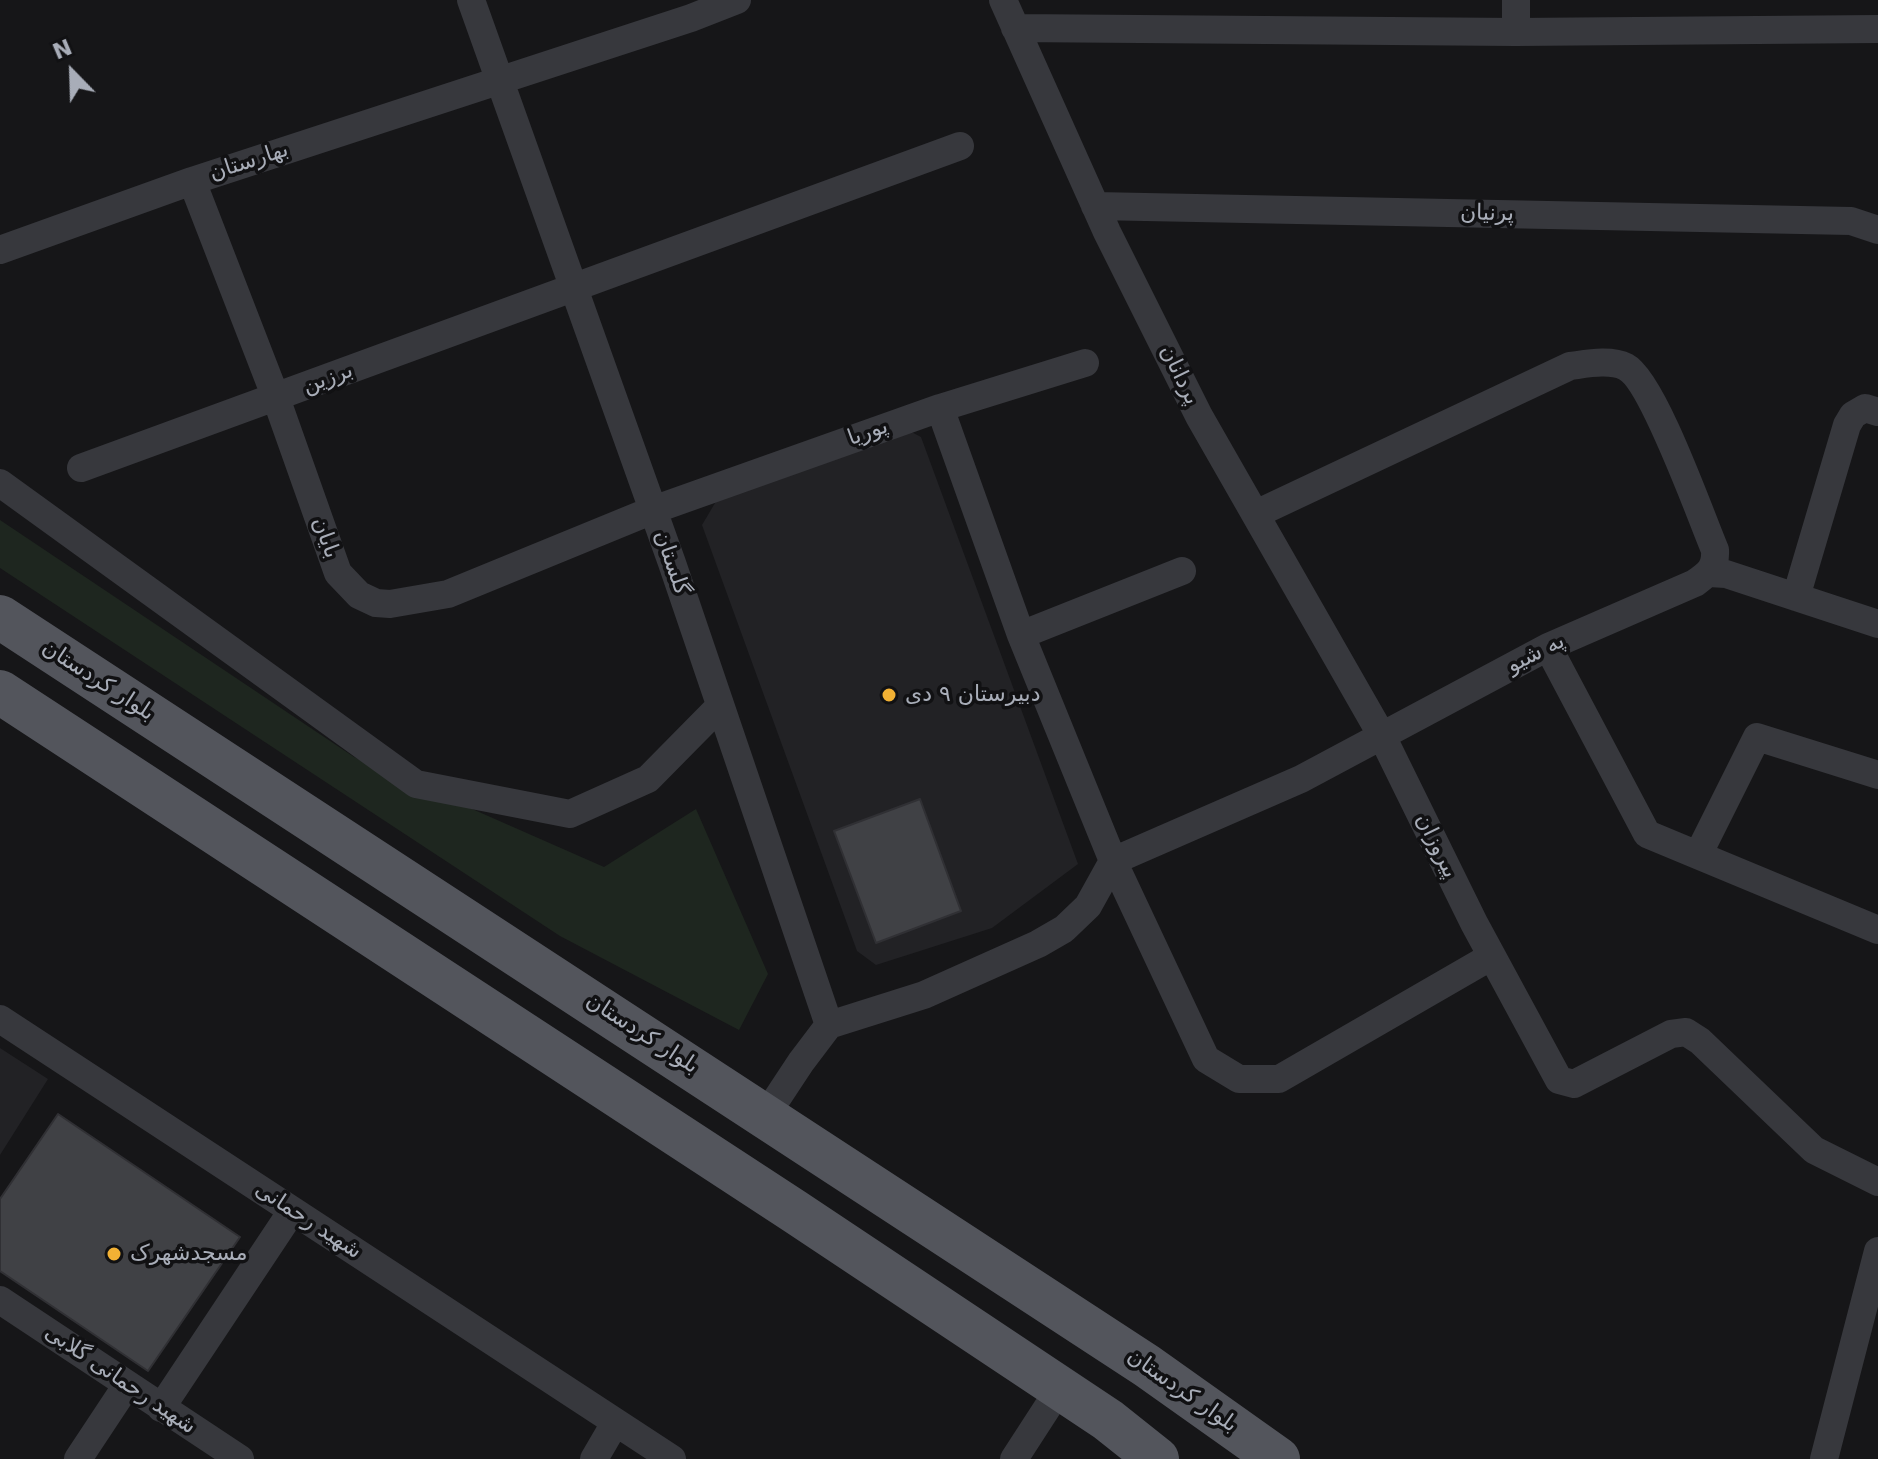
<!DOCTYPE html>
<html>
<head>
<meta charset="utf-8">
<style>
  body { margin:0 }
  #map { position:relative; width:1878px; height:1459px; overflow:hidden; background:#161618; font-family:"DejaVu Sans",sans-serif }
  canvas { display:block }
  .north { position:absolute; left:32px; top:32px; width:80px; height:80px; -webkit-text-stroke:6px #111113; paint-order:stroke; rotate:337deg; font-size:22px; font-weight:700; line-height:32px; text-align:center; color:#a8adb8 }
  .north::after { content:''; display:block; margin:auto; width:28px; height:36px; background:#a8adb8; clip-path:polygon(50% 0,100% 100%,50% 72%,0 100%) }
</style>
</head>
<body>
<div id="map">
<canvas width="1878" height="1459"></canvas>
<div class="north">N</div>
</div>
<script>
const g = document.querySelector('canvas').getContext('2d');
g.lineJoin = 'round';
function fillPath(path, color) {
  g.fillStyle = color;
  g.fill(path, 'evenodd');
}
function trace(path, color, width, dash) {
  g.strokeStyle = color;
  g.lineWidth = width;
  g.lineCap = dash ? 'butt' : 'round';
  g.setLineDash(dash || []);
  g.stroke(path);
}
function label(font, color, halo, rows, align = 'center') {
  g.font = font + ' "DejaVu Sans","Noto Sans Arabic",sans-serif';
  g.lineWidth = 7;
  g.setLineDash([]);
  g.textBaseline = 'middle';
  g.strokeStyle = halo;
  g.fillStyle = color;
  for (const [text, x, y, turn = 0] of rows) {
    g.save();
    g.translate(x, y);
    g.rotate((+turn || 0) * Math.PI / 180);
    g.textAlign = isNaN(turn) ? turn : align;
    if (halo) g.strokeText(text, 0, 0);
    g.fillText(text, 0, 0);
    g.restore();
  }
}
fillPath(new Path2D(`
  M902,427L921,437L1078,864L992,928L876,965L857,951L702,525L718,498Z
  M0,1048L48,1079L0,1155Z`), '#222225');
fillPath(new Path2D(`
  M0,520L354,757L604,867L696,809L768,974L739,1030L560,936L0,568Z`), '#1e261f');
const building = new Path2D(`
  M920,799L961,911L876,943L834,831Z
  M58,1114L240,1237L148,1371L0,1271V1199Z`);
fillPath(building, '#404145');
trace(building, '#303034', 2);
trace(new Path2D(`
  M471,0L672,563L829,1025L801,1062L766,1115
  M1003,0L1107,232L1199,416L1382,736L1474,923L1559,1080L1574,1084L1671,1034L1686,1032L1700,1041L1814,1150L1878,1182
  M1015,28L1516,32L1878,29
  M1516,32V0
  M192,181L276,398L338,573L359,595L376,603L390,604L448,594L653,510L940,408L1085,363
  M1095,206L1851,221L1878,230
  M0,250L192,181L691,18L737,0
  M940,408L1021,635L1113,861L1206,1059L1239,1079H1279L1492,956
  M81,468L960,146
  M0,483L416,784L570,814L648,779L720,706
  M1709,573L1726,574L1878,624
  M1796,597L1847,425L1853,415L1865,408L1878,412
  M1021,635L1182,571
  M1548,647L1647,834L1878,930
  M1698,855L1757,737L1878,775
  M0,1019L672,1459
  M829,1025L924,995L1038,944L1064,929L1088,906L1113,861L1301,779L1548,647L1695,583C1709,573 1716,568 1715,550C1701,517 1653,381 1626,367C1610,359 1586,364 1570,366L1256,514
  M0,1300L240,1459
  M161,1408L292,1211
  M78,1459L127,1385
  M594,1459L615,1423
  M1014,1459L1060,1388
  M1824,1459L1878,1251`), '#37383d', 28);
trace(new Path2D(`
  M0,617L1147,1366L1278,1459
  M0,692L794,1211L1108,1420L1157,1459`), '#53555c', 44);
for (const [x, y, r, color] of [
  [889,695,8,"#f2b134"],
  [114,1254,8,"#f2b134"]
]) {
  const dot = new Path2D();
  dot.arc(x, y, r, 0, 2 * Math.PI);
  g.fillStyle = color;
  g.fill(dot);
  trace(dot, '#111113', 3);
}
label('22px', '#a8adb8', '#111113', [
  ["بهارستان",249,162,-18],
  ["پرنیان",1487,214,1],
  ["پردانان",1179,375,64],
  ["برزین",328,379,-20],
  ["پوریا",868,433,-20],
  ["بایان",325,538,70],
  ["گلستان",671,563,71],
  ["په شیو",1536,654,-27],
  ["بلوار کردستان",98,681,33],
  ["پیروزان",1436,846,64],
  ["بلوار کردستان",642,1034,33],
  ["شهید رحمانی",308,1221,33],
  ["شهید رحمانی گلابی",120,1380,34],
  ["بلوار کردستان",1182,1391,35]
]);
label('22px', '#a8adb8', '#111113', [
  ["دبیرستان ۹ دی",905,695],
  ["مسجدشهرک",130,1254]
], 'left');
</script>
</body>
</html>
